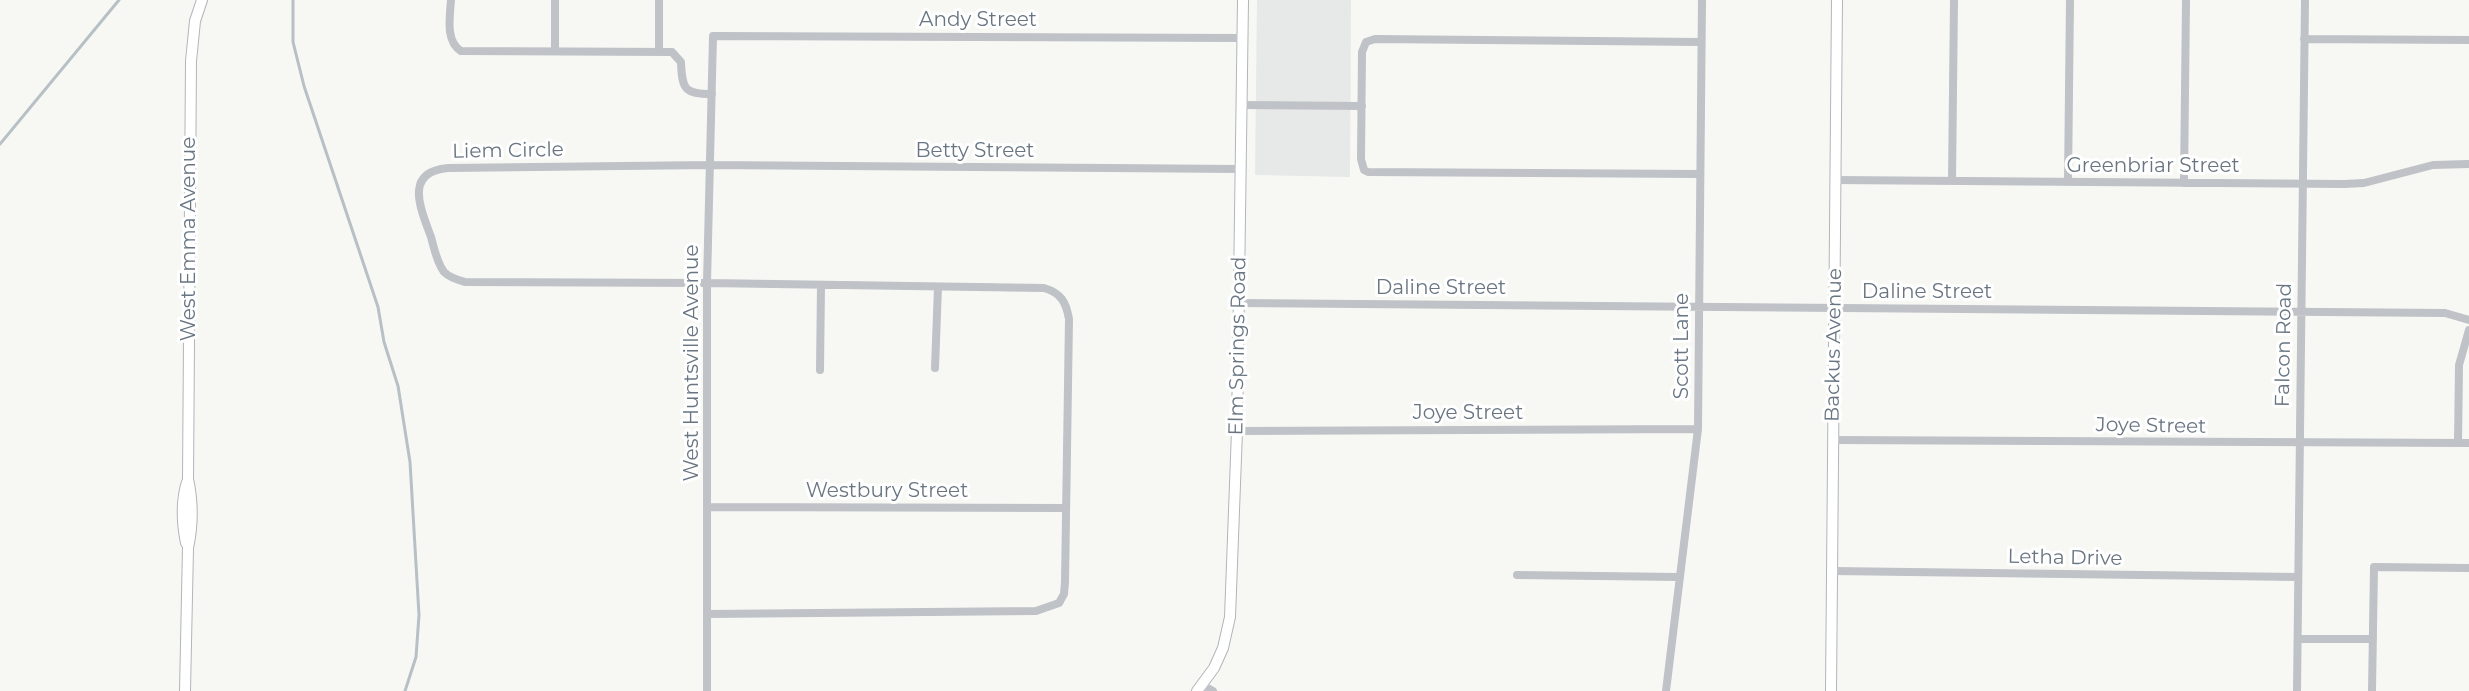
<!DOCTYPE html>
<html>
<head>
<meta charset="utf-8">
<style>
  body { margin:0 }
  canvas { display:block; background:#f7f7f4 }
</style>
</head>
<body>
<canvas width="2469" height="691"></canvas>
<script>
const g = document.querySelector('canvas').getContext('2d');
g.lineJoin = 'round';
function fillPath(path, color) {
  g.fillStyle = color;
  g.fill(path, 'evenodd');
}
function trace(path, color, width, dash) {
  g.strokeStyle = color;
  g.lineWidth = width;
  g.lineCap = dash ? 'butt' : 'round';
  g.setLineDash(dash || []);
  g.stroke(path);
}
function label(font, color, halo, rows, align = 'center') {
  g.font = font + ' Montserrat,sans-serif';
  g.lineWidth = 6;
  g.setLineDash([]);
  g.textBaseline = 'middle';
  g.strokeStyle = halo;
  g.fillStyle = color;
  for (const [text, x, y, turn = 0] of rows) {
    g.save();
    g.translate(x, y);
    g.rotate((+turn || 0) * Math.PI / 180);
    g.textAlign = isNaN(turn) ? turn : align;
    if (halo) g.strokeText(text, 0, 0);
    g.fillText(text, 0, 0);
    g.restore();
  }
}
fillPath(new Path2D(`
  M1257,0H1351L1350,177L1255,175Z`), '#e7e9e8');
trace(new Path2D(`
  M293,0V42L304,86L378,307L384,342L398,386L410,462L419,615L416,657L405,691
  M0,144L119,0`), '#b7c0c5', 3);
const secondary = new Path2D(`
  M186,543C182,523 181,501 187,482
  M185,691L188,548C193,525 193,502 188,479L191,61L195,21L202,0
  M1197,691L1214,668L1223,648L1230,617L1237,431L1243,0
  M1831,691L1837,0`);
trace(secondary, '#b1b6ba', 12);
trace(new Path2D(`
  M451,0C450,16 445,41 461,51L672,52L681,62C682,89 684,94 712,94
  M555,0V51
  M659,0V51
  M2304,39L2469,40
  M1241,105L1362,106
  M1700,174L1368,172L1364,170L1361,159L1362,52L1366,42L1375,39L1701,42
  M1835,180L2344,184L2364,183L2433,165L2469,164
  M1952,181L1954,0
  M2068,182L2070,0
  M2184,183L2186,0
  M1238,303L2445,313L2469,320
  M935,368L938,287
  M820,370L821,285
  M1237,431L1698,429
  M1833,440L2469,443
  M2458,443L2459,365L2469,330
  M708,507L1066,508
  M1832,571L2298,577
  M1517,575L1679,577
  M708,614L1036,611L1059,603L1064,594L1065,582L1069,319C1066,302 1061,293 1044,288L707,283L465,282C458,280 450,278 444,272C437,263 434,248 431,237C421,209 403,172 448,168L710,165L1240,169
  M2298,639H2373
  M1202,685L1213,691
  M707,691V283L713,36L1242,38
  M1666,691L1698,429L1702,0
  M2297,691L2305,0
  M2372,691L2374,567L2469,568`), '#bfc2c6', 8);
trace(secondary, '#fff', 10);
label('20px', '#697682', '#fff', [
  ["Andy Street",978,20],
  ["Liem Circle",508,151,-1],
  ["Betty Street",975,151],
  ["Greenbriar Street",2153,166],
  ["West Emma Avenue",189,239,-90],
  ["Daline Street",1441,288],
  ["Daline Street",1927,292],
  ["Backus Avenue",1834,345,-89],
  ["Falcon Road",2284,345,-89],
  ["Elm Springs Road",1238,346,-89],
  ["Scott Lane",1682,346,-90],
  ["West Huntsville Avenue",692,363,-90],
  ["Joye Street",1468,413],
  ["Joye Street",2151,426,1],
  ["Westbury Street",887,491],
  ["Letha Drive",2065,558,1]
]);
</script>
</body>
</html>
